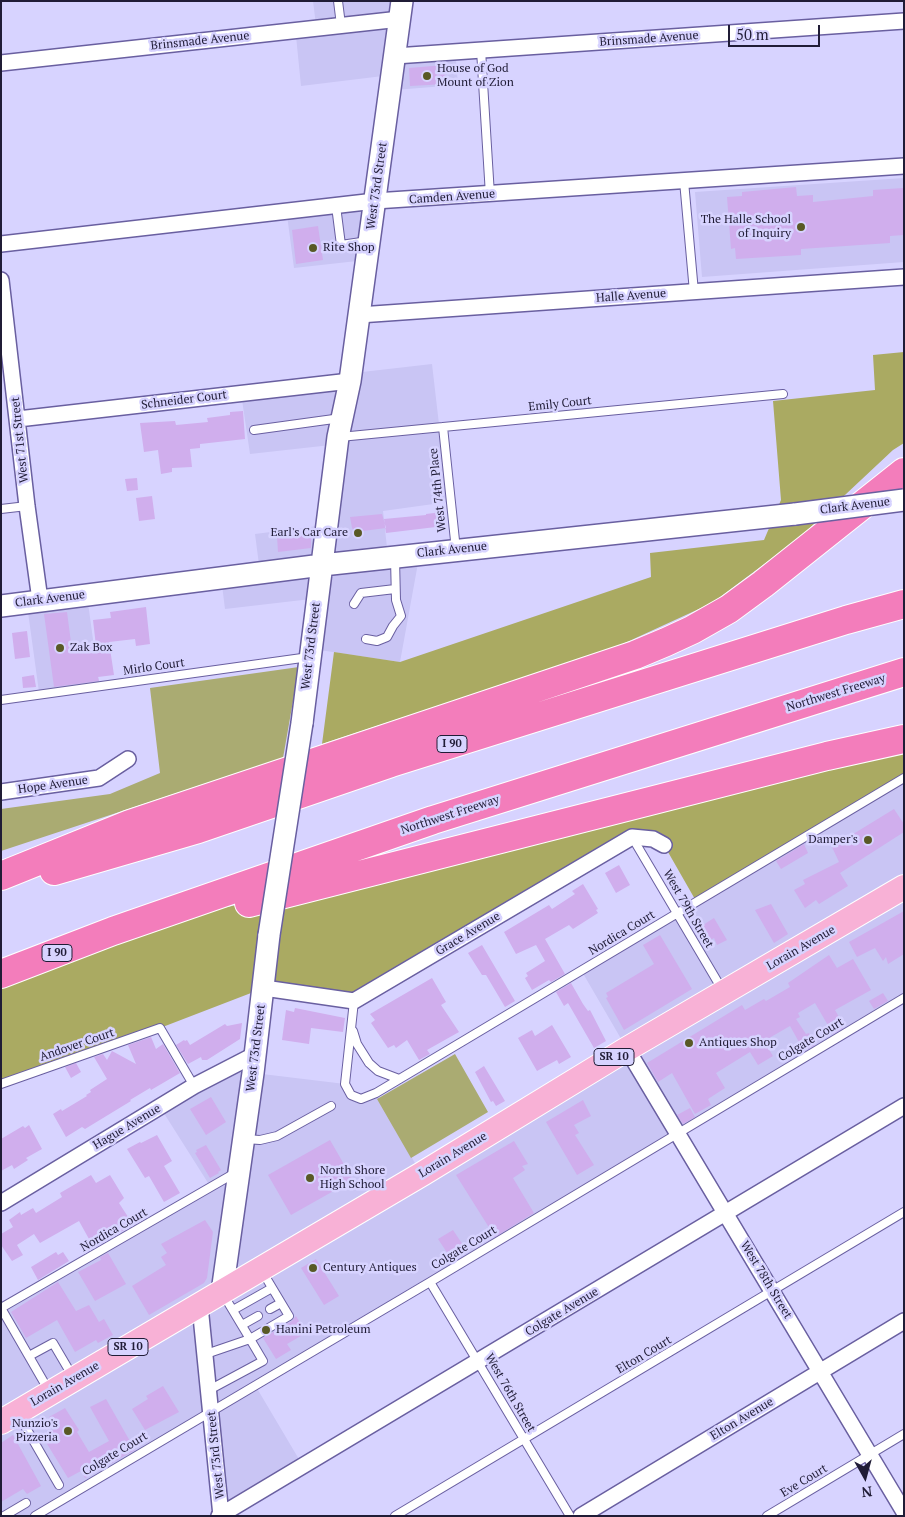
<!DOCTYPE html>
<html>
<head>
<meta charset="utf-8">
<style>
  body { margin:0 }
  #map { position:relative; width:905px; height:1517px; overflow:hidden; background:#d7d3ff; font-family:"PT Serif",serif }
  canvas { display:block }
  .frame { position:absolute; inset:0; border:2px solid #201c36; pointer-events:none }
  .north { position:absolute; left:840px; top:1452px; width:50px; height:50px; -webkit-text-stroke:4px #d7d3ff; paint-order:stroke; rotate:173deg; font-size:14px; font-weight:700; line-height:20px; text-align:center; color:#201c36 }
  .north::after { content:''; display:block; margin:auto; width:18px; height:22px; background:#201c36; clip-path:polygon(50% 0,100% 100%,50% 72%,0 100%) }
  .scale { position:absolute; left:728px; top:25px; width:92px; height:22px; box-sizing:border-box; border:2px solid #201c36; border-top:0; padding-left:6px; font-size:15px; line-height:18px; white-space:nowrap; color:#201c36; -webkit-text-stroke:4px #d7d3ff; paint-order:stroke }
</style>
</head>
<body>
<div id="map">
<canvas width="905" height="1517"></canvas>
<div class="frame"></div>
<div class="north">N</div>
<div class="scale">50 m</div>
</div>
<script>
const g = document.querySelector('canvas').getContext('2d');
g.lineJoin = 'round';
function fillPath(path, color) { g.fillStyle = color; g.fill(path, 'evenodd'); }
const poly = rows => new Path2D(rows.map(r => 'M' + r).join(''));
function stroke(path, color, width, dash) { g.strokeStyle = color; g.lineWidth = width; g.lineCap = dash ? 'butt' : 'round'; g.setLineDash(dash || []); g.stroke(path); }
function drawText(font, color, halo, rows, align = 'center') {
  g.font = font + ' "PT Serif",serif'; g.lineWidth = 5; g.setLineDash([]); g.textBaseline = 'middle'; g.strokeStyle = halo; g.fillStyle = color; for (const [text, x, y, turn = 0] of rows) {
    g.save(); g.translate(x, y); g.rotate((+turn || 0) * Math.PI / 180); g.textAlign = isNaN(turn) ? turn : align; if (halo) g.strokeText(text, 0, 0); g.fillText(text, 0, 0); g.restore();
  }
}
fillPath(poly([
  [313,1,396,1,388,52,455,48,458,85,381,91,383,76,301,86,296,36,317,33],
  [904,178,904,262,702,277,695,192],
  [365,207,357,261,294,268,287,215],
  [432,364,448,502,383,511,389,566,418,563,400,662,306,648,311,599,225,609,222,585,261,580,255,534,318,526,331,445,250,454,240,386],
  [88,603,99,683,39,692,28,612],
  [904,777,904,998,255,1385,303,1466,221,1514,211,1411,35,1516,1,1516,1,1308,210,1186,160,1107,256,1054,254,1073,345,1084,353,1097,376,1093,421,1174,627,1049,581,970]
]), '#c9c5f4');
fillPath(poly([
  [299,667,283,758,1,851,1,809,110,794,160,773,150,688],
  [455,1054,488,1112,411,1158,377,1099]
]), '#aaab72');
fillPath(poly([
  [904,352,904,443,893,450,798,539,712,603,614,648,322,744,334,652,400,662,651,577,650,553,764,540,781,500,773,401,875,390,873,355],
  [904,739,904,777,696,901,664,845,632,837,354,1001,264,988,160,1028,1,1084,1,974,113,931,251,902]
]), '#aaaa62');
fillPath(poly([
  [445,65,446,84,410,86,409,68],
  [796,187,797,196,813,195,813,202,873,196,873,190,903,188,904,235,890,236,890,243,801,249,801,255,736,259,735,248,731,249,727,197,742,196,742,192],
  [318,226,323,260,296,264,292,230],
  [243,411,245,439,200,444,200,448,190,449,192,467,172,468,172,472,161,474,158,450,144,452,140,423,175,421,176,425,208,422,207,418,230,415,230,412],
  [137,478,138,490,127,491,125,479],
  [152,496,155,519,139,521,136,498],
  [442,512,444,526,386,533,384,519,426,515,426,514],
  [382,514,386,528,355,532,352,528,350,517],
  [311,531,311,548,278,552,277,536],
  [146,607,150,644,136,646,135,639,109,642,114,675,98,677,99,681,54,687,44,614,67,612,72,650,96,646,93,620,111,618,110,612],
  [27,631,30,657,15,659,12,633],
  [34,675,36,687,23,688,22,677],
  [894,809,904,824,904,832,840,873,848,886,819,904,816,900,805,908,794,890,805,884,803,880,839,862,832,847],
  [804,844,808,853,781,869,776,861],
  [619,865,630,885,616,893,605,873],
  [583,884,598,909,596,910,598,913,573,929,569,925,545,939,565,974,551,982,549,980,532,990,525,978,528,976,526,973,545,961,536,945,516,954,504,932,549,905,552,909,575,894,572,891],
  [771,904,788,934,774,943,755,910],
  [904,911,904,954,888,964,886,957,883,961,875,948,857,957,849,942],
  [714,918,727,940,717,945,714,938,703,944,695,930],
  [660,935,692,989,624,1030,606,998,608,997,606,993,654,964,643,945],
  [482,945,515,1001,505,1007,486,975,482,975,468,953],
  [829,955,837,968,853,959,871,990,835,1010,844,1026,842,1029,833,1034,815,1003,798,1013,800,1017,796,1019,806,1034,809,1033,815,1045,804,1051,790,1026,764,1041,773,1056,758,1065,750,1052,716,1073,725,1088,708,1099,711,1105,695,1114,672,1073,658,1082,647,1063,742,1005,745,1010,764,999,766,1001,790,987,788,983],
  [432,978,446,1002,441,1005,459,1032,427,1050,430,1054,419,1060,407,1040,396,1048,394,1045,388,1048,371,1023,375,1020,370,1014],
  [571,983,583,1004,588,1011,590,1010,606,1041,594,1048,568,1003,564,1006,556,992],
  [883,993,888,1001,874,1009,869,1001],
  [295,1008,345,1018,343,1032,311,1028,309,1044,282,1040,286,1010,294,1012],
  [242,1023,240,1039,207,1060,202,1060,201,1057,188,1064,176,1045,184,1040,185,1041,187,1040,190,1045,225,1024,227,1026],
  [552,1025,571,1057,559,1064,557,1060,537,1071,518,1038,532,1030,535,1036],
  [151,1037,156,1049,163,1044,180,1073,151,1090,150,1088,130,1100,131,1101,85,1129,82,1127,66,1137,53,1114,61,1109,62,1111,87,1096,86,1095,91,1092,90,1090,107,1079,94,1057,103,1054,107,1060,112,1051,136,1064,128,1045],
  [76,1063,81,1072,71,1078,65,1067],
  [484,1066,505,1101,496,1106,493,1101,491,1102,475,1072],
  [211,1097,226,1122,206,1135,190,1109],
  [583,1100,591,1116,574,1125,579,1133,575,1135,594,1165,577,1175,546,1122],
  [690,1108,695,1117,683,1124,677,1115],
  [29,1125,42,1149,26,1158,28,1160,14,1169,12,1165,1,1171,1,1139,23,1126,25,1128],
  [157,1135,172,1161,164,1166,180,1193,164,1202,149,1176,145,1178,127,1149,140,1142,141,1143],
  [330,1140,353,1180,291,1215,268,1175],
  [514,1141,528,1164,522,1166,525,1170,513,1178,534,1213,495,1237,456,1175],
  [206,1145,221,1170,218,1172,219,1173,210,1178,195,1153,197,1152,196,1150],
  [91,1175,96,1183,110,1175,124,1198,119,1203,132,1223,123,1228,124,1230,94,1248,79,1221,40,1243,34,1234,17,1245,23,1255,12,1261,1,1245,1,1234,13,1227,9,1220,20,1212,21,1215,33,1208,36,1213,62,1197,60,1193],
  [205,1220,213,1232,207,1278,204,1283,149,1315,132,1286,166,1265,161,1257,167,1253,161,1244],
  [453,1230,465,1248,450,1257,438,1239],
  [56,1252,58,1255,63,1252,69,1261,38,1280,31,1267],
  [108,1253,126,1284,95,1301,78,1272,101,1260,100,1257],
  [316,1259,339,1296,324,1305,301,1268],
  [58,1282,76,1311,89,1305,99,1322,104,1319,113,1335,98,1343,96,1340,75,1352,57,1320,26,1338,11,1312],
  [296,1316,306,1333,287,1344,291,1350,276,1359,263,1338,292,1321],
  [163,1386,179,1412,145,1430,132,1409,148,1399,146,1396],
  [106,1399,135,1450,85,1478,81,1471,68,1478,44,1439,48,1436,47,1434,56,1428,49,1417,65,1408,79,1430,77,1432,89,1452,109,1441,90,1407],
  [13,1435,41,1486,27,1494,23,1489,1,1502,1,1443]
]), '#d0aeed');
const lane = poly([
  [338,1,341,25],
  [481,50,490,195],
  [684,181,694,292],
  [336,206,341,245,368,241],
  [443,427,456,550],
  [254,430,341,418],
  [340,437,783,394],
  [1,509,27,506],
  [354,604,361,593,395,589],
  [366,639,377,641,387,637,393,626,401,616,396,600,395,559],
  [1,700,309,657],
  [632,837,723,991],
  [354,1001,345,1084,351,1095,361,1099,376,1093,904,778],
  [353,1031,357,1044,369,1063,378,1071,399,1079],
  [1,1084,160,1028,194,1086],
  [245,1139,260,1140,277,1136,331,1106],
  [430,1282,570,1516],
  [223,1294,250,1339,289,1316,262,1271],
  [1,1308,235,1173],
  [1,1308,49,1391],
  [270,1309,281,1303],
  [233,1310,272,1288],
  [242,1325,258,1316],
  [206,1354,250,1339,263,1361,209,1390],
  [29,1356,53,1343,73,1377],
  [18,1414,59,1485],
  [4,1516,26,1503],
  [35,1516,430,1282,904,998],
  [395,1516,904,1212],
  [767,1516,904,1434]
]);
const street = poly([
  [395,56,904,21],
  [1,63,400,19],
  [1,244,375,201,904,166],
  [1,280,27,506,40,600],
  [359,315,904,277],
  [18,419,350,381],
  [1,792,99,778,128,759],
  [264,988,354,1001,632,837,653,839,664,845],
  [627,1049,904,1512],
  [1,1203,194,1086,256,1054],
  [200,1306,221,1516],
  [219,1516,904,1106],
  [581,1516,904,1321]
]);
const secondary = poly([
  [1,606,322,565,795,514],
  [302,723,338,437,350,381,402,1],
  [222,1292,253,1073,269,935]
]);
const primary = poly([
  [1,1422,422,1174,627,1049,904,887]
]);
const highway = poly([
  [54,871,198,829,391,763,846,620,904,604],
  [1,876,130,824,635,655,666,642,692,630,729,609,763,584,904,472],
  [249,903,827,756,904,739],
  [1,974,113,931,433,820,904,672]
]);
stroke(lane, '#695fa0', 10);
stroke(street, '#695fa0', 18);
stroke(secondary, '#695fa0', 24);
stroke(primary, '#fff', 26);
stroke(highway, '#fff', 30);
stroke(lane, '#fff', 8);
stroke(street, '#fff', 15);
stroke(secondary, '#fff', 21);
stroke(primary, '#f8b1d6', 24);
stroke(highway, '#f37dbb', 28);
const secondaryBridge = poly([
  [795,514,904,500],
  [269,935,302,723]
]);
stroke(secondaryBridge, '#695fa0', 24, []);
stroke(secondaryBridge, '#fff', 21);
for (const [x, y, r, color] of [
  [427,76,5,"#595925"],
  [801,227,5,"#595925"],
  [313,248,5,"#595925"],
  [358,533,5,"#595925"],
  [60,648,5,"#595925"],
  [868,840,5,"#595925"],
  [689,1043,5,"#595925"],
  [310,1178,5,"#595925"],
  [313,1268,5,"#595925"],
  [266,1330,5,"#595925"],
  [68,1431,5,"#595925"]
]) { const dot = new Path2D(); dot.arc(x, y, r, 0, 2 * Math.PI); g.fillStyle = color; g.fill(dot); stroke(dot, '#d7d3ff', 2); }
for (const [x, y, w] of [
  [452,744,30],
  [57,953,30],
  [614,1057,40],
  [128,1347,40]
]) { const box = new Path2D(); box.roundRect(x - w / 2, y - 8.5, w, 17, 4); g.fillStyle = '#d7d3ff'; g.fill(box); stroke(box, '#201c36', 1); }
drawText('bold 11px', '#201c36', null, [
  ["I 90",452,744],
  ["I 90",57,953],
  ["SR 10",614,1057],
  ["SR 10",128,1347]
]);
drawText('12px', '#201c36', '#d7d3ff', [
  ["Brinsmade Avenue",649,39,-4],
  ["Brinsmade Avenue",200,41,-6],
  ["West 73rd Street",377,186,-82],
  ["Camden Avenue",452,197,-4],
  ["Halle Avenue",631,296,-4],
  ["Schneider Court",184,400,-7],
  ["Emily Court",560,404,-6],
  ["West 71st Street",20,440,-96],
  ["West 74th Place",438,490,-96],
  ["Clark Avenue",855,506,-7],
  ["Clark Avenue",452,550,-6],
  ["Clark Avenue",50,599,-7],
  ["West 73rd Street",311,646,-83],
  ["Mirlo Court",154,667,-8],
  ["Northwest Freeway",836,693,-17],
  ["Hope Avenue",53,785,-8],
  ["Northwest Freeway",450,815,-18],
  ["West 79th Street",688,909,60],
  ["Nordica Court",622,933,-31],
  ["Grace Avenue",468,934,-31],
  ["Lorain Avenue",801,948,-30],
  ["Colgate Court",811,1040,-31],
  ["Andover Court",77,1045,-19],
  ["West 73rd Street",256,1048,-83],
  ["Hague Avenue",127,1127,-31],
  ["Lorain Avenue",453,1155,-31],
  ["Nordica Court",114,1230,-30],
  ["Colgate Court",464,1248,-31],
  ["West 78th Street",766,1280,59],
  ["Colgate Avenue",562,1312,-31],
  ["Elton Court",644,1355,-31],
  ["Lorain Avenue",65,1384,-30],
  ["West 76th Street",510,1393,60],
  ["Elton Avenue",742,1419,-31],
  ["Colgate Court",115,1454,-31],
  ["West 73rd Street",216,1455,-96],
  ["Eve Court",804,1481,-31]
]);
drawText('12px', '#201c36', '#d7d3ff', [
  ["House of God",437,69],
  ["Mount of Zion",437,83],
  ["The Halle School",791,220,"right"],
  ["of Inquiry",791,234,"right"],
  ["Rite Shop",323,248],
  ["Earl's Car Care",348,533,"right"],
  ["Zak Box",70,648],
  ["Damper's",858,840,"right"],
  ["Antiques Shop",699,1043],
  ["North Shore",320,1171],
  ["High School",320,1185],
  ["Century Antiques",323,1268],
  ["Hanini Petroleum",276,1330],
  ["Nunzio's",58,1424,"right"],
  ["Pizzeria",58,1438,"right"]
], 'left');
</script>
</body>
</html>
